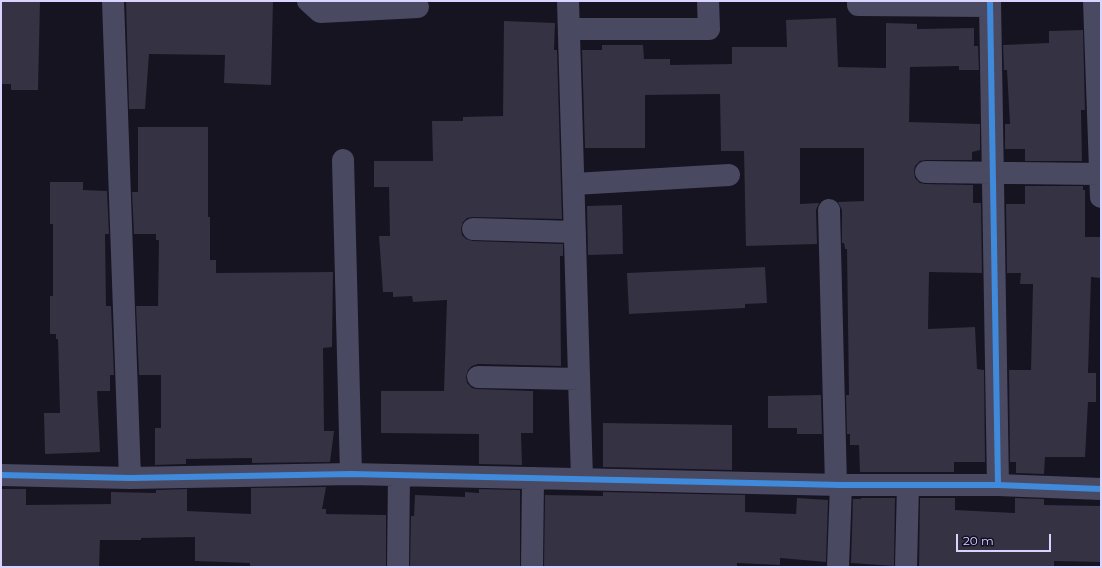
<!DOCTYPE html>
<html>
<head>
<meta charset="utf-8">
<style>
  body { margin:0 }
  #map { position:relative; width:1102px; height:568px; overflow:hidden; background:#161421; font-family:Montserrat,sans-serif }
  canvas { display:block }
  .frame { position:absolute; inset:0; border:2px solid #d9d4ff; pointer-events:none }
  .scale { position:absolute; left:956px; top:534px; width:95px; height:18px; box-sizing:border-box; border:2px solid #d9d4ff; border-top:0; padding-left:5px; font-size:12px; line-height:14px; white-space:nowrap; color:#d9d4ff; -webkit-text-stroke:3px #130f26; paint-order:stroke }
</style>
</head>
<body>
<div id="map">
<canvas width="1102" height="568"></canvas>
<div class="frame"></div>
<div class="scale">20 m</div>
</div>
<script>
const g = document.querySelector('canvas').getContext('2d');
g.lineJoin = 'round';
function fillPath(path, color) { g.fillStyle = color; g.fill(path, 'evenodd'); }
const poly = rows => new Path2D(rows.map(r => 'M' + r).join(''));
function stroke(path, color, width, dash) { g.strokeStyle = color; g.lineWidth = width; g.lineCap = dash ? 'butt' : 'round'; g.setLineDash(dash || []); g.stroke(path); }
fillPath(poly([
  [1,1,40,1,38,90,11,90,11,84,1,84],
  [126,1,273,1,271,85,224,83,225,55,149,54,145,109,129,109],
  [836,18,838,67,886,68,886,23,917,24,917,29,974,28,974,46,978,46,979,70,959,70,959,66,910,67,909,122,980,124,980,150,972,152,972,160,926,160,920,161,915,166,914,171,915,178,920,183,925,184,973,185,973,203,981,203,982,273,929,272,928,329,975,327,977,369,984,370,985,462,954,462,954,472,860,472,859,445,850,445,850,434,847,434,846,395,849,395,847,249,845,249,844,243,842,243,842,210,838,202,864,201,864,148,800,148,800,204,819,203,816,210,817,244,746,246,744,151,721,151,720,94,645,95,645,148,585,148,582,50,602,50,602,45,643,45,644,59,670,59,670,65,732,64,732,47,787,47,786,20],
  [504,21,555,23,554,50,557,50,562,219,473,217,467,218,463,222,461,229,462,235,466,239,473,241,563,244,563,256,560,256,561,366,478,364,472,366,468,370,466,377,467,383,472,388,477,389,533,391,533,433,521,433,522,465,479,464,479,434,381,433,381,391,444,391,447,300,413,302,412,296,393,297,393,292,383,292,379,236,390,236,389,187,374,187,374,161,433,161,432,121,463,121,463,117,503,116],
  [1083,30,1085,110,1081,110,1082,161,1025,161,1025,149,1005,149,1005,124,1010,124,1007,70,1004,70,1003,45,1049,43,1049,31],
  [138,127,208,127,208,217,210,217,210,260,216,260,216,273,333,272,332,347,323,348,324,431,334,431,330,462,252,463,252,458,186,459,186,464,155,465,155,428,161,428,161,375,139,375,136,306,158,306,159,240,156,240,156,234,134,234,132,192,138,192],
  [50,182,83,182,83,190,107,191,109,234,105,234,106,306,111,306,114,375,110,375,110,391,97,391,100,452,45,454,44,413,60,413,58,339,56,339,56,334,50,334,50,296,53,296,53,224,50,224],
  [1025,186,1083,186,1083,190,1085,190,1085,237,1101,237,1100,278,1091,277,1088,373,1096,373,1096,402,1088,402,1085,457,1045,457,1044,474,1016,473,1016,462,1010,462,1009,370,1031,370,1033,284,1020,284,1021,273,1007,273,1006,204,1025,204],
  [622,205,623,254,588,255,587,206],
  [765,267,767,303,745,304,745,308,629,314,627,273],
  [821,395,822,434,797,434,797,428,768,428,768,396],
  [603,423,732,425,732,470,603,467],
  [326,487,322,509,326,509,326,514,386,515,386,567,250,567,250,563,195,561,195,537,141,538,141,540,100,540,99,567,1,567,1,489,26,489,26,505,111,504,111,492,156,493,156,490,187,489,187,511,251,514,251,488],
  [479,489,520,490,520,567,410,567,411,516,414,516,415,495,465,497,465,492,479,493],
  [603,492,745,495,745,512,796,514,797,498,828,500,826,562,780,558,780,565,737,563,737,567,544,567,545,495,603,496],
  [861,498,895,498,894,566,851,563,853,499,861,499],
  [920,498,955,498,955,510,1015,513,1015,498,1044,499,1044,505,1101,506,1101,562,1054,561,1054,567,919,567]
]), '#343243');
stroke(poly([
  [113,1,130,478],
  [308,1,320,12,418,7],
  [568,1,582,479],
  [858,1,858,5,990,6],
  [990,1,998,485],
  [1094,1,1101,197],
  [569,29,709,29,708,1],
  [343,160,351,474],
  [926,172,1100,174],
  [574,184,729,175],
  [829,210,836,485],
  [473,229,575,232],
  [478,377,579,379],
  [1,475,130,478,351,474,841,485,998,485,1101,489],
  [398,567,399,475],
  [532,567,533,478],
  [838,567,841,485],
  [906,567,908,485]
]), '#4a4962', 22);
stroke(poly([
  [990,1,998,485],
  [1,475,130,478,351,474,841,485,998,485,1101,489]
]), '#408adc', 6);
</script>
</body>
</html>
